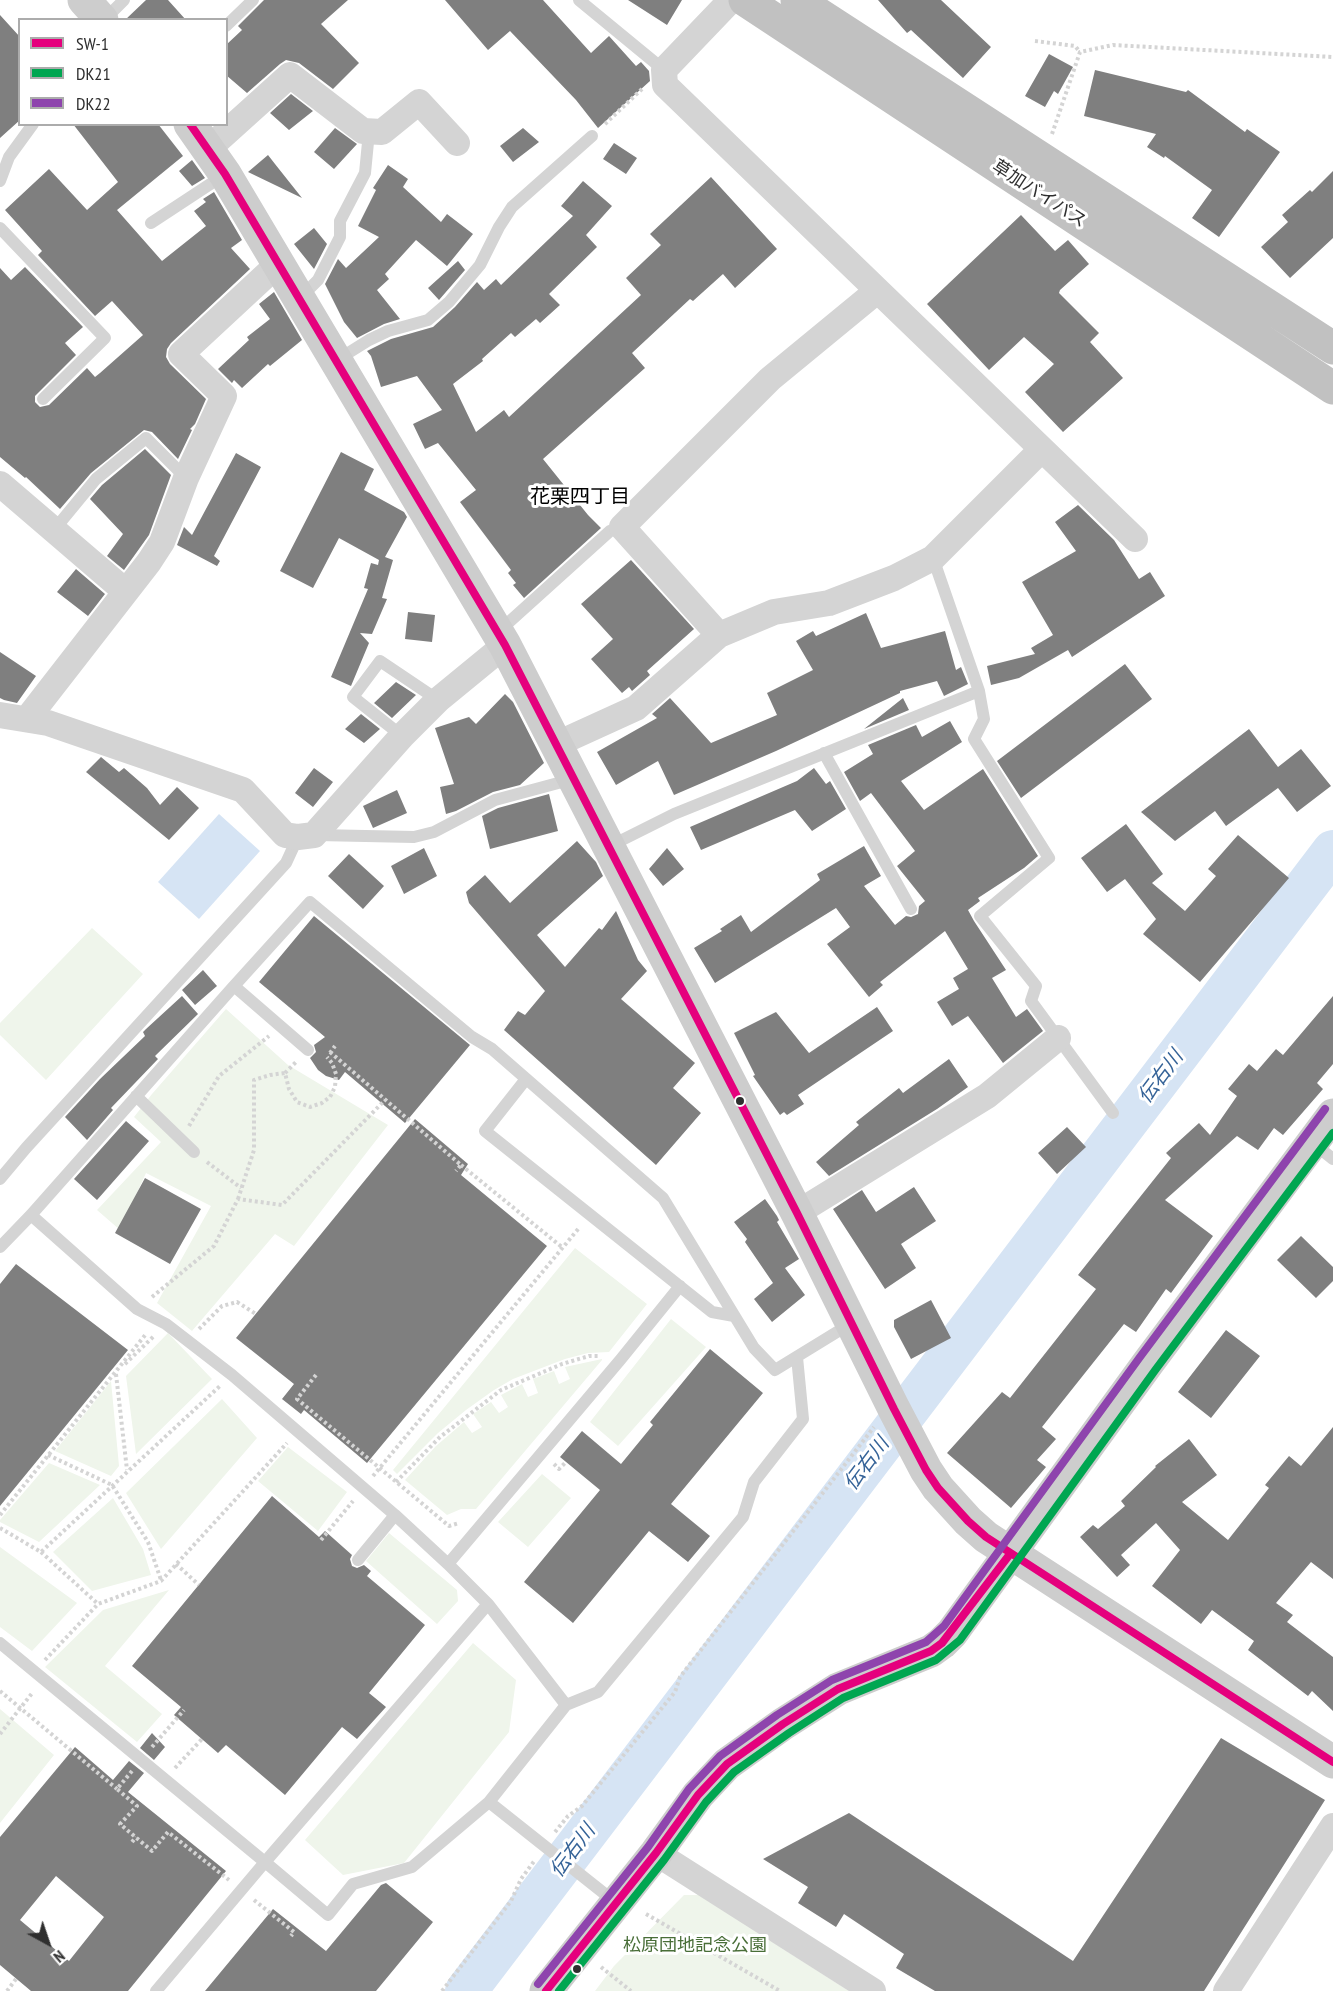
<!DOCTYPE html>
<html>
<head>
<meta charset="utf-8">
<style>
  body { margin:0 }
  #map { position:relative; width:1333px; height:1991px; overflow:hidden; background:#fff; font-family:"PT Sans Narrow",sans-serif }
  canvas { display:block }
  .legend { position:absolute; left:18px; top:18px; width:210px; height:108px; box-sizing:border-box; background:#fff; border:2px solid #acacac; margin:0; padding:8px 10px; list-style:none; font-size:18px; color:#2f2f2f }
  .legend li { display:flex; align-items:center; gap:12px; height:30px }
  .legend b { width:30px; border:2px solid #acacac }
  .north { position:absolute; left:18px; top:1913px; width:60px; height:60px; -webkit-text-stroke:4px #fff; paint-order:stroke; rotate:140deg; font-size:16px; font-weight:700; line-height:24px; text-align:center; color:#2f2f2f }
  .north::after { content:''; display:block; margin:auto; width:21px; height:27px; background:#2f2f2f; clip-path:polygon(50% 0,100% 100%,50% 72%,0 100%) }
</style>
</head>
<body>
<div id="map">
<canvas width="1333" height="1991"></canvas>
<ul class="legend">
<li><b style="height:8px;background:#e5007d"></b>SW-1</li>
<li><b style="height:8px;background:#00a651"></b>DK21</li>
<li><b style="height:8px;background:#8e44ad"></b>DK22</li>
</ul>
<div class="north">N</div>
</div>
<script>
const g = document.querySelector('canvas').getContext('2d');
g.lineJoin = 'round';
function fillPath(path, color) { g.fillStyle = color; g.fill(path, 'evenodd'); }
const poly = rows => new Path2D(rows.map(r => 'M' + r).join(''));
function stroke(path, color, width, dash) { g.strokeStyle = color; g.lineWidth = width; g.lineCap = dash ? 'butt' : 'round'; g.setLineDash(dash || []); g.stroke(path); }
function drawText(font, color, halo, rows, align = 'center') {
  g.font = font + ' "PT Sans Narrow","Noto Sans JP",sans-serif'; g.lineWidth = 6; g.setLineDash([]); g.textBaseline = 'middle'; g.strokeStyle = halo; g.fillStyle = color; for (const [text, x, y, turn = 0] of rows) {
    g.save(); g.translate(x, y); g.rotate((+turn || 0) * Math.PI / 180); g.textAlign = isNaN(turn) ? turn : align; if (halo) g.strokeText(text, 0, 0); g.fillText(text, 0, 0); g.restore();
  }
}
fillPath(poly([
  [92,928,143,974,46,1080,0,1035,0,1023],
  [226,1009,288,1065,388,1125,294,1246,275,1234,192,1331,157,1303,211,1206,146,1173,120,1230,97,1210,161,1142,134,1117,152,1094],
  [575,1248,647,1304,609,1352,588,1353,565,1359,513,1379,494,1390,466,1410,438,1433,397,1474,393,1470],
  [671,1319,706,1347,618,1446,590,1422],
  [168,1333,212,1379,136,1454,126,1376],
  [602,1359,602,1360,476,1509,461,1509,447,1515,405,1480,436,1446,464,1422,472,1433,482,1427,473,1414,491,1402,499,1413,508,1407,501,1395,522,1384,528,1397,538,1393,533,1379,554,1371,559,1384,570,1379,565,1367],
  [111,1381,119,1466,111,1476,55,1451],
  [222,1399,257,1438,161,1549,126,1493],
  [288,1447,347,1492,318,1531,258,1481],
  [49,1463,100,1485,39,1542,0,1522,0,1520],
  [542,1474,571,1498,528,1547,498,1522],
  [113,1498,143,1549,151,1575,92,1591,53,1552],
  [389,1533,457,1590,458,1601,437,1624,366,1561],
  [0,1547,77,1603,32,1651,0,1627],
  [169,1590,105,1666,162,1714,137,1742,45,1667,103,1610],
  [473,1643,516,1680,509,1732,404,1863,343,1875,305,1840],
  [0,1709,54,1755,0,1823],
  [684,1895,699,1895,849,1991,595,1991,614,1966]
]), '#eff5eb');
fillPath(poly([
  [219,814,260,851,199,919,158,882]
]), '#d6e4f4');
stroke(poly([
  [466,1991,1333,851]
]), '#d6e4f4', 42);
fillPath(poly([
  [146,0,168,0,186,20,125,20],
  [264,0,348,0,321,24,359,63,333,89,299,63,286,60,280,64,247,93,226,75,226,45,242,30,238,26],
  [445,0,543,0,591,53,609,36,636,66,641,62,649,71,650,81,598,128,576,100,510,31,488,50],
  [628,0,682,0,667,25],
  [878,0,941,0,991,47,963,78,911,30,907,33],
  [0,15,20,37,20,120,0,138],
  [1049,54,1073,67,1058,94,1054,91,1045,107,1025,96],
  [1095,70,1186,92,1188,90,1245,132,1247,129,1280,152,1219,237,1192,218,1212,190,1165,156,1164,158,1147,147,1156,134,1084,116],
  [291,94,313,111,289,130,270,113],
  [73,124,158,124,183,156,117,210,162,261,206,226,194,211,206,202,203,199,214,192,242,240,231,248,250,269,171,343,167,349,166,357,170,364,206,399,195,424,190,429,192,430,178,459,152,432,144,430,91,473,60,509,26,477,25,478,0,457,0,268,11,280,25,267,83,327,65,343,76,355,35,396,35,402,40,407,49,405,87,368,95,377,100,373,143,335,112,301,95,316,38,255,42,251,5,210,49,169,87,210,118,182],
  [335,128,357,144,334,169,314,152],
  [523,128,539,142,513,162,500,146],
  [614,143,637,158,626,174,603,159],
  [268,155,275,164,302,198,248,172],
  [192,160,205,178,192,186,179,171],
  [388,165,408,179,403,187,441,222,447,214,473,234,447,266,416,240,385,274,389,279,377,290,400,319,384,324,357,338,344,322,325,284,338,259,346,268,379,237,358,226,376,190,373,188],
  [1333,171,1333,238,1290,278,1261,247,1288,222,1282,215,1310,190,1312,192],
  [711,177,777,249,735,288,723,274,693,301,690,299,632,353,645,368,543,459,588,515,601,528,524,598,513,585,516,583,508,573,511,570,460,502,476,490,438,443,425,449,413,424,442,410,417,376,381,387,371,356,367,351,391,339,433,327,455,307,477,282,484,290,496,279,501,285,573,216,561,206,583,181,612,206,586,235,597,247,549,294,560,305,540,323,536,319,515,337,511,333,482,359,483,361,453,384,476,432,504,410,509,417,641,295,626,278,661,245,650,234],
  [1021,215,1055,251,1068,240,1089,264,1060,290,1059,293,1099,333,1090,342,1123,378,1063,432,1025,392,1054,364,1024,337,989,370,927,304],
  [314,228,327,244,314,269,294,244],
  [458,261,465,270,439,300,428,288],
  [274,292,302,340,270,366,268,364,242,388,234,380,232,383,218,369,249,340,247,337,270,319,259,304],
  [145,449,171,475,149,535,124,570,107,556,123,534,90,499,102,485],
  [341,452,374,469,364,490,404,512,407,517,385,557,393,560,382,598,387,599,372,634,360,633,369,643,351,686,331,677,368,589,364,588,371,563,378,565,379,560,339,538,313,588,280,571],
  [236,453,261,467,214,556,220,561,217,566,177,545,184,527,192,535],
  [1078,505,1114,540,1139,579,1150,572,1165,596,1072,657,1068,650,1019,678,991,685,987,666,1035,654,1031,648,1053,635,1022,582,1076,551,1055,522],
  [631,560,694,629,647,671,650,675,632,691,629,687,622,693,591,659,613,639,581,604],
  [76,569,105,594,88,616,57,592],
  [408,612,435,615,432,642,405,639],
  [866,613,881,648,945,631,956,670,961,667,968,684,944,696,937,681,900,691,900,693,776,751,674,795,658,761,616,785,597,752,657,718,652,714,670,698,711,743,777,715,767,693,813,670,796,641,813,631,816,636],
  [0,652,36,676,17,703,4,700,0,698],
  [1125,664,1152,699,1021,798,997,761],
  [396,682,416,695,392,718,374,703],
  [505,694,513,702,544,763,520,785,493,792,456,811,446,814,440,787,454,784,435,728,469,717,476,724],
  [903,698,909,710,864,729],
  [361,714,380,729,364,743,345,729],
  [950,721,962,742,901,781,924,810,983,769,1038,856,1024,868,978,898,980,901,968,910,974,921,1006,970,992,978,1016,1017,1027,1009,1043,1031,1003,1063,968,1016,952,1026,937,1002,959,989,953,978,968,969,945,931,880,982,883,985,869,997,827,944,850,927,836,908,715,983,694,948,722,931,720,929,741,915,751,932,820,880,817,874,864,846,881,876,864,886,895,925,906,916,911,917,918,914,919,906,925,901,897,866,915,851,871,793,860,801,844,772,873,754,868,745,916,725,922,737],
  [1249,729,1278,767,1301,749,1331,786,1297,812,1278,788,1226,826,1215,811,1175,841,1141,812],
  [101,757,119,772,124,768,147,788,160,805,177,787,199,808,169,840,86,772],
  [314,768,333,782,313,807,295,793],
  [814,768,826,784,830,781,846,809,812,831,795,810,701,850,690,827,797,781],
  [397,790,407,813,373,828,363,806],
  [549,794,558,831,490,849,482,816,498,808],
  [1126,824,1163,874,1152,883,1185,911,1216,876,1208,869,1238,835,1289,878,1200,982,1143,934,1156,919,1125,879,1107,892,1081,858],
  [577,841,596,862,603,876,537,935,565,967,599,928,602,930,616,911,638,960,647,971,621,999,695,1063,673,1088,701,1113,656,1165,504,1030,518,1011,525,1015,545,991,469,903,466,892,485,875,510,903],
  [424,848,437,876,404,894,391,866],
  [667,848,684,869,663,886,649,869],
  [349,854,384,886,363,909,328,876],
  [314,916,470,1045,405,1123,345,1072,339,1080,326,1076,318,1070,310,1058,316,1052,314,1045,325,1037,259,982],
  [203,970,217,986,195,1005,182,990],
  [182,996,198,1014,155,1056,158,1059,111,1108,113,1110,87,1140,65,1117,100,1079,145,1036,143,1032,146,1029],
  [1333,996,1333,1064,1317,1083,1323,1089,1283,1135,1274,1128,1258,1150,1237,1136,1165,1200,1213,1236,1171,1293,1166,1289,1136,1332,1124,1324,1042,1427,1056,1439,1037,1460,1046,1467,1011,1508,947,1453,1002,1392,1010,1398,1096,1289,1078,1275,1171,1158,1166,1153,1199,1123,1210,1135,1237,1096,1228,1089,1249,1064,1257,1071,1276,1049,1283,1055],
  [877,1007,893,1031,798,1095,804,1104,787,1115,784,1112,780,1115,753,1076,755,1075,734,1033,776,1012,809,1053],
  [949,1059,968,1087,937,1109,829,1176,816,1162,859,1125,856,1122,899,1088,903,1093],
  [415,1119,468,1164,461,1175,547,1246,367,1463,304,1410,301,1414,282,1399,294,1384,236,1338],
  [126,1121,149,1141,97,1200,74,1179],
  [1067,1127,1086,1147,1057,1174,1038,1153],
  [145,1178,201,1209,170,1264,115,1233],
  [914,1187,936,1221,901,1244,916,1268,885,1289,833,1209,862,1190,876,1212],
  [765,1199,777,1216,779,1220,777,1222,799,1259,785,1268,805,1295,772,1322,754,1299,773,1283,745,1242,747,1239,734,1222],
  [1301,1236,1333,1267,1333,1281,1316,1298,1277,1260],
  [16,1264,128,1350,0,1506,0,1284],
  [931,1300,951,1338,911,1359,894,1327,894,1320],
  [1226,1330,1260,1356,1211,1418,1178,1392],
  [710,1349,763,1393,671,1504,710,1536,688,1562,649,1531,573,1623,524,1582,600,1490,560,1457,582,1431,621,1464,653,1425,650,1422],
  [1333,1427,1333,1579,1311,1562,1276,1603,1293,1615,1287,1622,1333,1657,1333,1711,1312,1691,1308,1696,1248,1650,1254,1641,1212,1610,1201,1624,1152,1586,1180,1550,1156,1523,1121,1555,1130,1565,1117,1577,1080,1537,1093,1525,1098,1529,1125,1506,1121,1501,1156,1467,1155,1466,1189,1439,1217,1475,1182,1502,1228,1540,1269,1488,1265,1485,1289,1456,1301,1466],
  [272,1496,319,1537,325,1531,352,1555,350,1559,352,1566,357,1568,364,1565,371,1571,367,1576,425,1625,369,1693,386,1707,357,1739,342,1727,285,1795,226,1745,218,1753,174,1715,181,1707,132,1666],
  [152,1733,165,1747,154,1760,140,1748],
  [1221,1738,1325,1800,1204,1991,935,1991,896,1968,904,1954,844,1914,836,1927,798,1903,808,1887,763,1859,849,1813,1073,1961],
  [75,1747,113,1780,129,1761,144,1773,128,1792,226,1871,128,1991,31,1991,0,1965,0,1837],
  [56,1876,104,1917,69,1961,20,1920],
  [386,1883,433,1922,376,1991,205,1991,273,1909,326,1951,381,1885]
]), '#7f7f7f');
stroke(poly([
  [1035,41,1075,46,1080,52],
  [605,124,643,88],
  [1052,134,1080,52,1113,45,1333,57],
  [330,1052,461,1165,456,1171],
  [330,1053,335,1046],
  [285,1073,297,1061],
  [189,1126,219,1076,269,1036],
  [207,1162,241,1188],
  [461,1165,563,1248],
  [238,1199,254,1150,254,1080,270,1075,285,1073,289,1089,297,1102,310,1107,322,1103,330,1097,335,1087,336,1074,332,1063,327,1057],
  [152,1297,214,1246,238,1199,282,1205,385,1100],
  [199,1329,222,1306,237,1302,256,1314],
  [125,1364,154,1336],
  [116,1374,127,1470],
  [316,1375,297,1399,449,1526,459,1523],
  [48,1455,112,1485,148,1542,161,1580],
  [554,1464,559,1469,566,1462],
  [373,1476,579,1228],
  [396,1482,440,1437,501,1390,562,1364,589,1356,600,1356],
  [0,1515,146,1334],
  [0,1528,41,1552,221,1385],
  [321,1540,353,1501],
  [41,1552,98,1604],
  [176,1564,199,1585],
  [45,1660,98,1604,161,1581,287,1443],
  [0,1691,117,1789],
  [0,1734,33,1692],
  [152,1747,184,1710],
  [175,1768,202,1739],
  [132,1771,117,1789,137,1806,120,1824,152,1851,168,1832,229,1880],
  [555,1832,568,1816,582,1806,675,1692,680,1677,874,1427],
  [132,1842,136,1837],
  [254,1900,294,1932,291,1936],
  [646,1914,780,1991],
  [601,1967,631,1991],
  [7,1991,16,1979],
  [442,1991,511,1901,521,1879,535,1860]
]), '#d4d4d4', 4, [3, 3]);
stroke(poly([
  [579,0,664,70],
  [104,20,124,0],
  [226,26,253,0],
  [0,181,9,157,33,124],
  [151,223,224,175],
  [0,228,105,338,43,399],
  [300,298,318,280,340,237,340,221,365,173,369,132],
  [337,360,369,340,388,331,428,320,449,302,480,265,499,227,512,207,592,136],
  [54,530,96,479,146,438,186,478],
  [933,558,979,691],
  [498,632,610,531,622,527],
  [402,736,353,697,380,661,438,700],
  [824,753,911,909],
  [317,835,414,837,434,832,495,800,573,779],
  [610,846,674,814,979,691,984,719,974,739,1049,858,980,916,1036,986,1031,1001,1113,1113],
  [234,986,310,902,472,1037,492,1049,663,1198,754,1348,775,1370,850,1324],
  [526,1079,485,1131,712,1312,734,1316],
  [136,1096,194,1152],
  [1313,1143,1333,1159],
  [0,1179,26,1148,286,863,298,837],
  [31,1215,137,1309,166,1324,232,1375,395,1515,448,1564,488,1604],
  [0,1247,31,1215,234,986,308,1050],
  [358,1560,395,1515],
  [448,1564,621,1359,680,1286],
  [0,1643,265,1862,156,1991],
  [566,1705,488,1604,265,1862,328,1915,353,1884,412,1867,489,1802,566,1705,598,1692,743,1517,754,1482,803,1419,797,1357],
  [489,1802,615,1902]
]), '#d4d4d4', 12);
stroke(poly([
  [731,0,664,70,665,85,1135,539],
  [208,149,290,75,363,131,382,132,419,102,457,143],
  [0,484,125,591],
  [719,635,622,527,770,379,877,291],
  [0,715,48,723,243,790,285,835,298,837,314,835,402,736,438,700,505,645],
  [27,719,149,562,162,542,186,478,224,396,181,354,278,264],
  [557,744,636,708,719,635,774,612,829,603,894,578,933,558,1041,450],
  [797,1213,987,1096,1058,1038],
  [656,1853,873,1991],
  [1226,1991,1333,1826]
]), '#d4d4d4', 26);
stroke(poly([
  [84,0,102,20],
  [190,124,225,174,505,645,797,1213,894,1409,926,1470,938,1488,968,1521,986,1537,1333,1762],
  [546,1991,656,1853,698,1795,727,1764,783,1724,838,1689,931,1651,942,1643,952,1633,1148,1363,1333,1115]
]), '#cdcdcd', 33);
stroke(poly([
  [745,0,1333,388],
  [797,0,1333,348]
]), '#c1c1c1', 33);
stroke(poly([
  [190,124,225,174,505,645,797,1213,894,1409,926,1470,938,1488,968,1521,986,1537,1333,1762],
  [546,1991,656,1853,698,1795,727,1764,783,1724,838,1689,931,1651,942,1643,1010,1554]
]), '#e5007d', 8);
stroke(poly([
  [559,1991,664,1860,706,1802,734,1772,789,1733,843,1698,936,1660,960,1640,1156,1369,1333,1133]
]), '#00a651', 8);
stroke(poly([
  [538,1984,648,1847,689,1789,720,1756,777,1715,832,1680,926,1642,944,1626,1140,1357,1325,1109]
]), '#8e44ad', 8);
for (const [x, y, r, color] of [
  [740,1101,5,"#2f2f2f"],
  [577,1969,5,"#2f2f2f"]
]) { const dot = new Path2D(); dot.arc(x, y, r, 0, 2 * Math.PI); g.fillStyle = color; g.fill(dot); stroke(dot, '#fff', 2); }
drawText('18px', '#2f2f2f', '#fff', [
  ["草加バイパス",1039,194,33]
]);
drawText('18px', '#496e38', '#fff', [
  ["松原団地記念公園",695,1946]
]);
drawText('20px', '#000', '#fff', [
  ["花栗四丁目",580,497]
]);
drawText('italic 20px', '#356398', '#fff', [
  ["伝右川",1161,1077,-53],
  ["伝右川",867,1464,-53],
  ["伝右川",573,1851,-53]
]);
</script>
</body>
</html>
